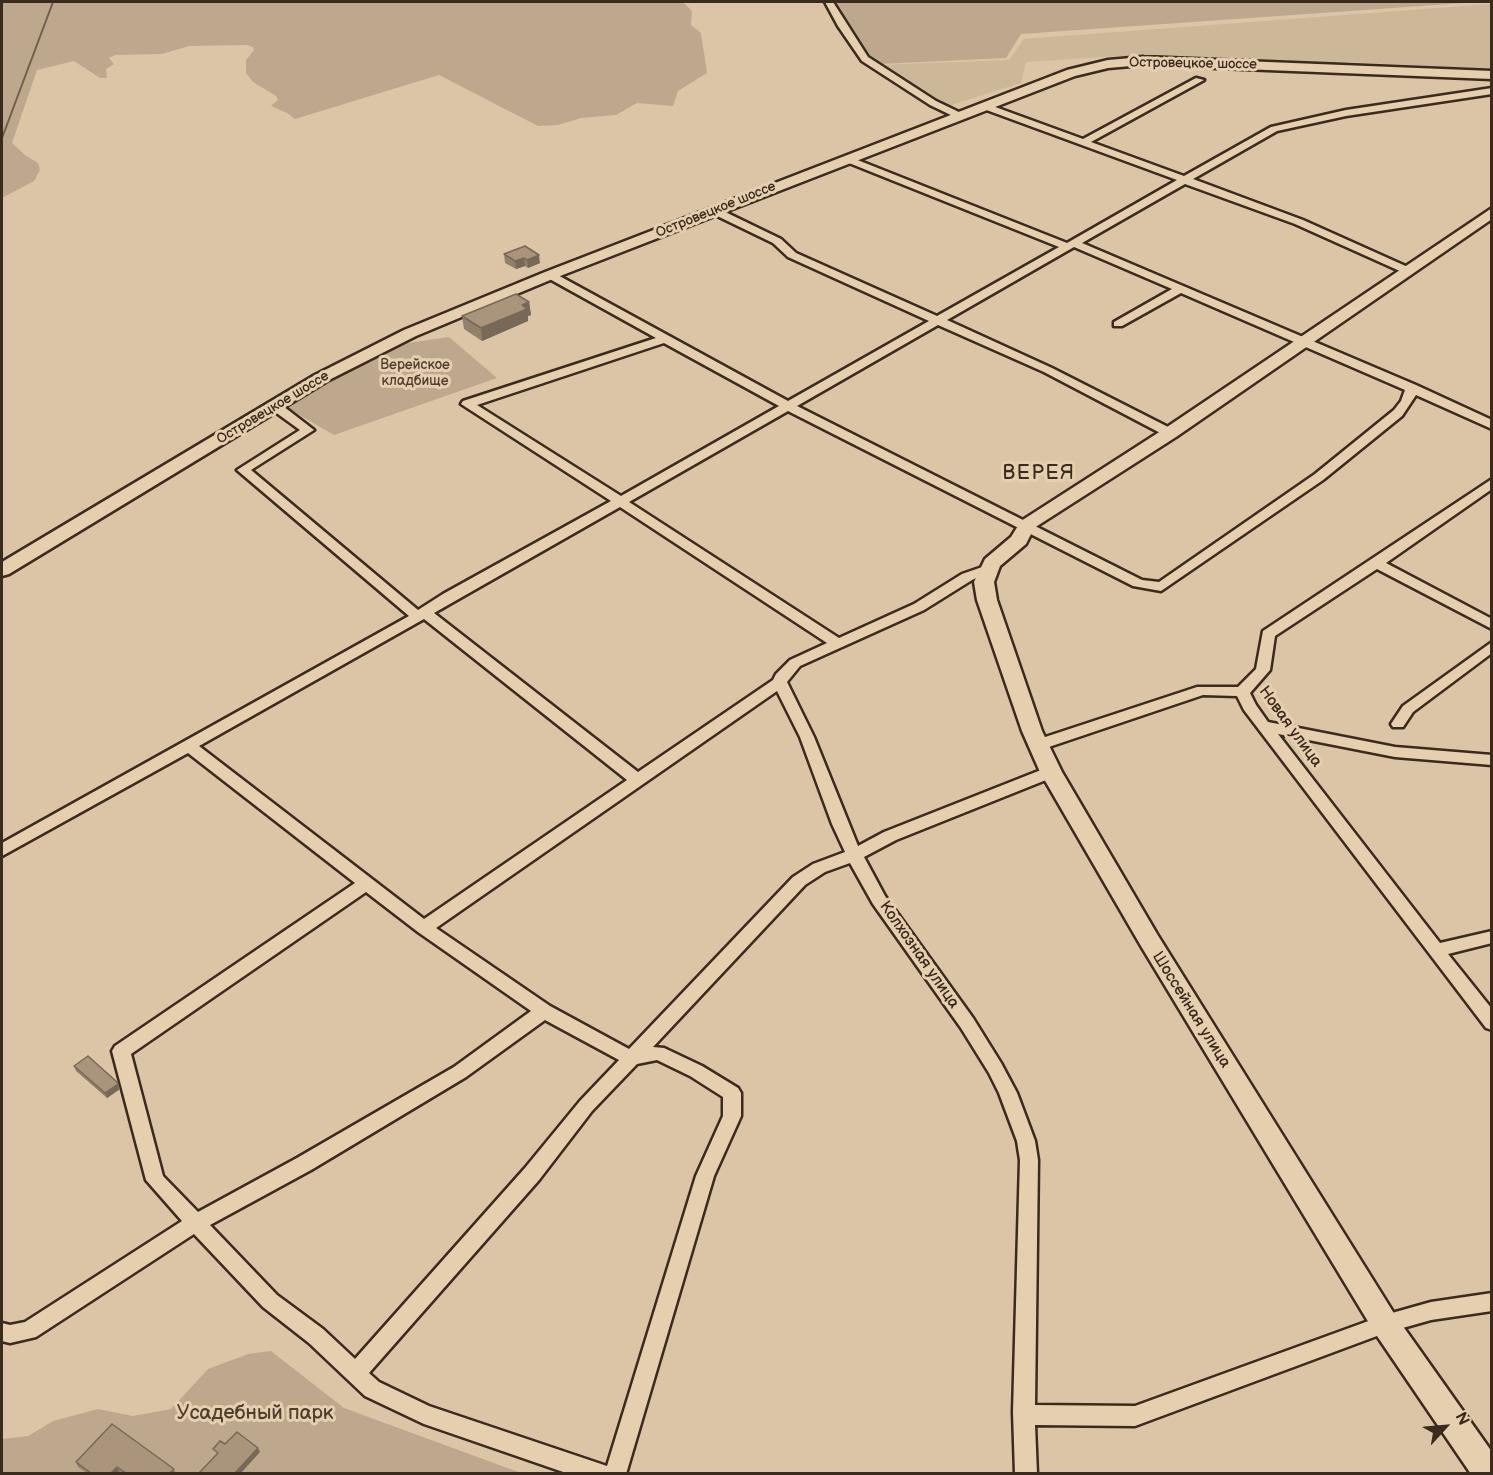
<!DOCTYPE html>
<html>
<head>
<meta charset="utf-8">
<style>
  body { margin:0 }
  #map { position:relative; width:1493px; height:1475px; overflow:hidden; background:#dcc5a6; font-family:"Balsamiq Sans",sans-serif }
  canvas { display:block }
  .frame { position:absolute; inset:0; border:3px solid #3b2a1e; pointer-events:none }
  .north { position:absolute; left:1415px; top:1397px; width:60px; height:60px; -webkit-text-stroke:4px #e6cfaf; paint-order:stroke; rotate:64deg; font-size:16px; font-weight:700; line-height:24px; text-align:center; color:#3b2a1e }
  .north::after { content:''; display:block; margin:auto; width:21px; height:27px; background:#3b2a1e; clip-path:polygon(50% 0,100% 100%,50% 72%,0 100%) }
</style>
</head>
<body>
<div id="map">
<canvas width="1493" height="1475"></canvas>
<div class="frame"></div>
<div class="north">N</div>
</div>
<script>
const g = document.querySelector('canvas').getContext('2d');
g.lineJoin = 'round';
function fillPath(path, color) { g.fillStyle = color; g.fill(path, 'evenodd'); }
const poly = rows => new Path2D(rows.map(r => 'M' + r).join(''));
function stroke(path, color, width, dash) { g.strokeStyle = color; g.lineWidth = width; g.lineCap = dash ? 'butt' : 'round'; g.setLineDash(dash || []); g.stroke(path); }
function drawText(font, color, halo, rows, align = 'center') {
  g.font = font + ' "Balsamiq Sans",sans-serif'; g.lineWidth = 6; g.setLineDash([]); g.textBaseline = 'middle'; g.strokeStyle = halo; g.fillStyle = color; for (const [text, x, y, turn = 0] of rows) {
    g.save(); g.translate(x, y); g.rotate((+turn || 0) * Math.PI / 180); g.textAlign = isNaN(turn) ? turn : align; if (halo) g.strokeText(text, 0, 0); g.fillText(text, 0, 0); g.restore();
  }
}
fillPath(poly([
  [1491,4,1491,69,1347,62,1349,65,1198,57,1118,56,1026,62,1021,83,948,106,878,65,1009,60,1024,39]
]), '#cdb799');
fillPath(poly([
  [2,2,683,2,692,11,691,25,701,33,707,73,678,91,673,106,637,103,616,115,581,118,558,125,538,126,439,75,295,119,287,113,271,106,278,100,276,96,253,82,246,73,246,60,254,50,253,47,247,45,189,46,162,54,115,55,109,58,114,64,106,69,107,78,100,78,74,61,37,70,12,143,25,155,38,163,40,170,34,181,2,198],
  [822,2,1479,2,1021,34,1006,58,880,64,860,48,843,23,832,15],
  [449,337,497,378,334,435,284,406,343,373,408,343],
  [271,1351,344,1408,521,1473,2,1474,2,1439,28,1436,53,1421,98,1409,133,1416,171,1409,208,1369,248,1354]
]), '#bea88d');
stroke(poly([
  [2,138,53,2]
]), '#725e4c', 2);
const street = poly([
  [825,2,833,2,868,57,936,101,963,114,963,118,957,118,930,105,862,61,838,26,825,2],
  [1196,78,1204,80,1091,142,1184,176,1271,127,1346,110,1492,88,1492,94,1346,116,1277,131,1193,179,1303,220,1410,268,1410,272,1402,272,1295,224,1185,184,1082,243,1416,385,1492,420,1492,429,1416,395,1402,416,1323,480,1161,591,1133,586,788,411,629,502,839,638,914,604,962,574,988,565,995,569,972,580,924,610,800,666,787,682,814,737,858,846,884,832,1046,768,1051,767,1059,772,1056,776,896,840,864,857,885,896,973,1018,1001,1063,1017,1093,1035,1141,1038,1160,1035,1405,1135,1406,1385,1315,1431,1302,1492,1293,1492,1311,1431,1320,1385,1333,1135,1426,1035,1425,1037,1474,1015,1474,1013,1412,1020,1160,1017,1141,999,1093,989,1073,961,1028,873,904,850,863,825,872,805,885,653,1047,664,1048,702,1066,738,1088,741,1093,741,1116,714,1176,626,1474,569,1474,424,1424,365,1396,309,1343,263,1307,194,1234,36,1337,10,1343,2,1341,2,1323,10,1325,25,1322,182,1221,146,1180,112,1051,115,1046,355,883,188,753,2,856,2,843,409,616,237,470,300,430,271,409,271,403,279,403,314,430,251,470,418,610,443,594,611,501,461,404,463,401,656,338,546,277,546,273,554,273,788,401,929,321,788,257,773,243,711,213,711,209,719,209,781,239,796,253,937,316,1059,247,844,161,844,157,850,157,1067,243,1177,180,981,108,981,104,987,104,1083,139,1196,78],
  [1074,247,1172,289,1114,322,1114,326,1122,326,1181,293,1405,390,1401,401,1394,410,1315,474,1159,582,1142,580,797,406,938,325,1044,372,1166,436,1174,436,1174,430,1052,368,947,320,1074,247],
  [664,343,779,406,621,496,477,405,664,343],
  [620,507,827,643,790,660,776,674,773,680,638,772,434,613,620,507],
  [424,619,627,780,424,919,199,746,424,619],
  [777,691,800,737,832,824,845,852,813,864,793,877,629,1049,550,1006,436,928,777,691],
  [366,892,418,932,531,1011,454,1067,297,1158,198,1212,163,1176,131,1054,366,892],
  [545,1020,619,1060,580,1101,525,1168,355,1359,323,1329,277,1295,210,1225,311,1170,466,1077,545,1020],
  [657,1060,690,1076,723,1097,723,1116,696,1176,607,1466,429,1406,379,1382,369,1373,539,1180,592,1111,637,1064,657,1060],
  [1492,479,1492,489,1386,563,1492,619,1492,629,1377,569,1275,636,1270,670,1250,693,1256,705,1268,722,1395,747,1492,755,1492,765,1395,757,1278,734,1440,943,1492,931,1492,943,1448,954,1492,1009,1492,1030,1486,1028,1244,710,1237,696,1203,695,1043,749,1033,749,1030,745,1033,741,1197,687,1238,687,1256,669,1263,631,1492,479],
  [1492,642,1492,653,1413,712,1403,727,1393,727,1391,724,1403,706,1492,642]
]);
const secondary = poly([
  [1143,57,1492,71,1492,79,1143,65,1108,68,1075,76,555,278,416,336,327,381,9,574,2,576,2,562,315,375,404,330,545,272,1067,70,1108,60,1143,57],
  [1492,208,1492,219,1176,437,1034,528,1026,544,1000,566,994,582,997,600,1042,731,1062,772,1157,934,1395,1315,1492,1452,1492,1474,1471,1474,1375,1333,1141,946,1040,772,1022,731,977,600,974,582,985,559,1011,537,1021,521,1164,429,1492,208]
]);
stroke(street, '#3b2a1e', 5);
stroke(secondary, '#3b2a1e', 5);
fillPath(street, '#e6cfaf');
fillPath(secondary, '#e6cfaf');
fillPath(poly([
  [525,246,540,263,528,268,525,266,516,269,505,263,504,254],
  [529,302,531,315,528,316,528,321,482,341,464,329,462,316],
  [74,1066,117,1082,120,1089,107,1098,76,1071],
  [76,1462,174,1469,176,1473,122,1473,119,1472,117,1473,87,1473,78,1467]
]), '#92806b');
fillPath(poly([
  [539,255,540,263,528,268,527,260],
  [524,258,525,266,516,269,515,261],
  [529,302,531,315,528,316,528,321,482,341,481,328],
  [118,1084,120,1089,107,1098,105,1093],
  [258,1448,260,1452,241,1473,235,1473],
  [117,1467,119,1472,117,1473,111,1473]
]), '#776857');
const building = poly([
  [525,246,539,255,527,260,524,258,515,261,504,254,525,246],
  [516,294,529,302,522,305,527,309,481,328,462,316,516,294],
  [88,1056,117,1082,118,1084,105,1093,74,1066,88,1056],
  [112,1424,174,1469,170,1473,126,1473,117,1467,111,1473,91,1473,76,1462,112,1424],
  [237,1432,258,1448,235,1473,199,1473,218,1453,213,1449,220,1441,225,1444,237,1432]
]);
fillPath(building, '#aa957c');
stroke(building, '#776857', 1.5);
drawText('14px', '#3b2a1e', '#e6cfaf', [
  ["Островецкое шоссе",1193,64,1],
  ["Островецкое шоссе",716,210,-22],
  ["Островецкое шоссе",273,408,-31]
]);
drawText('14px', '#4f3d2f', '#e6cfaf', [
  ["Верейское",415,365],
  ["кладбище",415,381]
]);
drawText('16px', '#3b2a1e', '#e6cfaf', [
  ["Новая улица",1290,727,54],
  ["Колхозная улица",919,955,55],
  ["Шоссейная улица",1191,1010,58]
]);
g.letterSpacing = '1.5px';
drawText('20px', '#3b2a1e', '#e6cfaf', [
  ["ВЕРЕЯ",1039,474]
]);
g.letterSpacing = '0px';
drawText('20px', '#4f3d2f', '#e6cfaf', [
  ["Усадебный парк",255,1414]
]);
</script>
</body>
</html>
